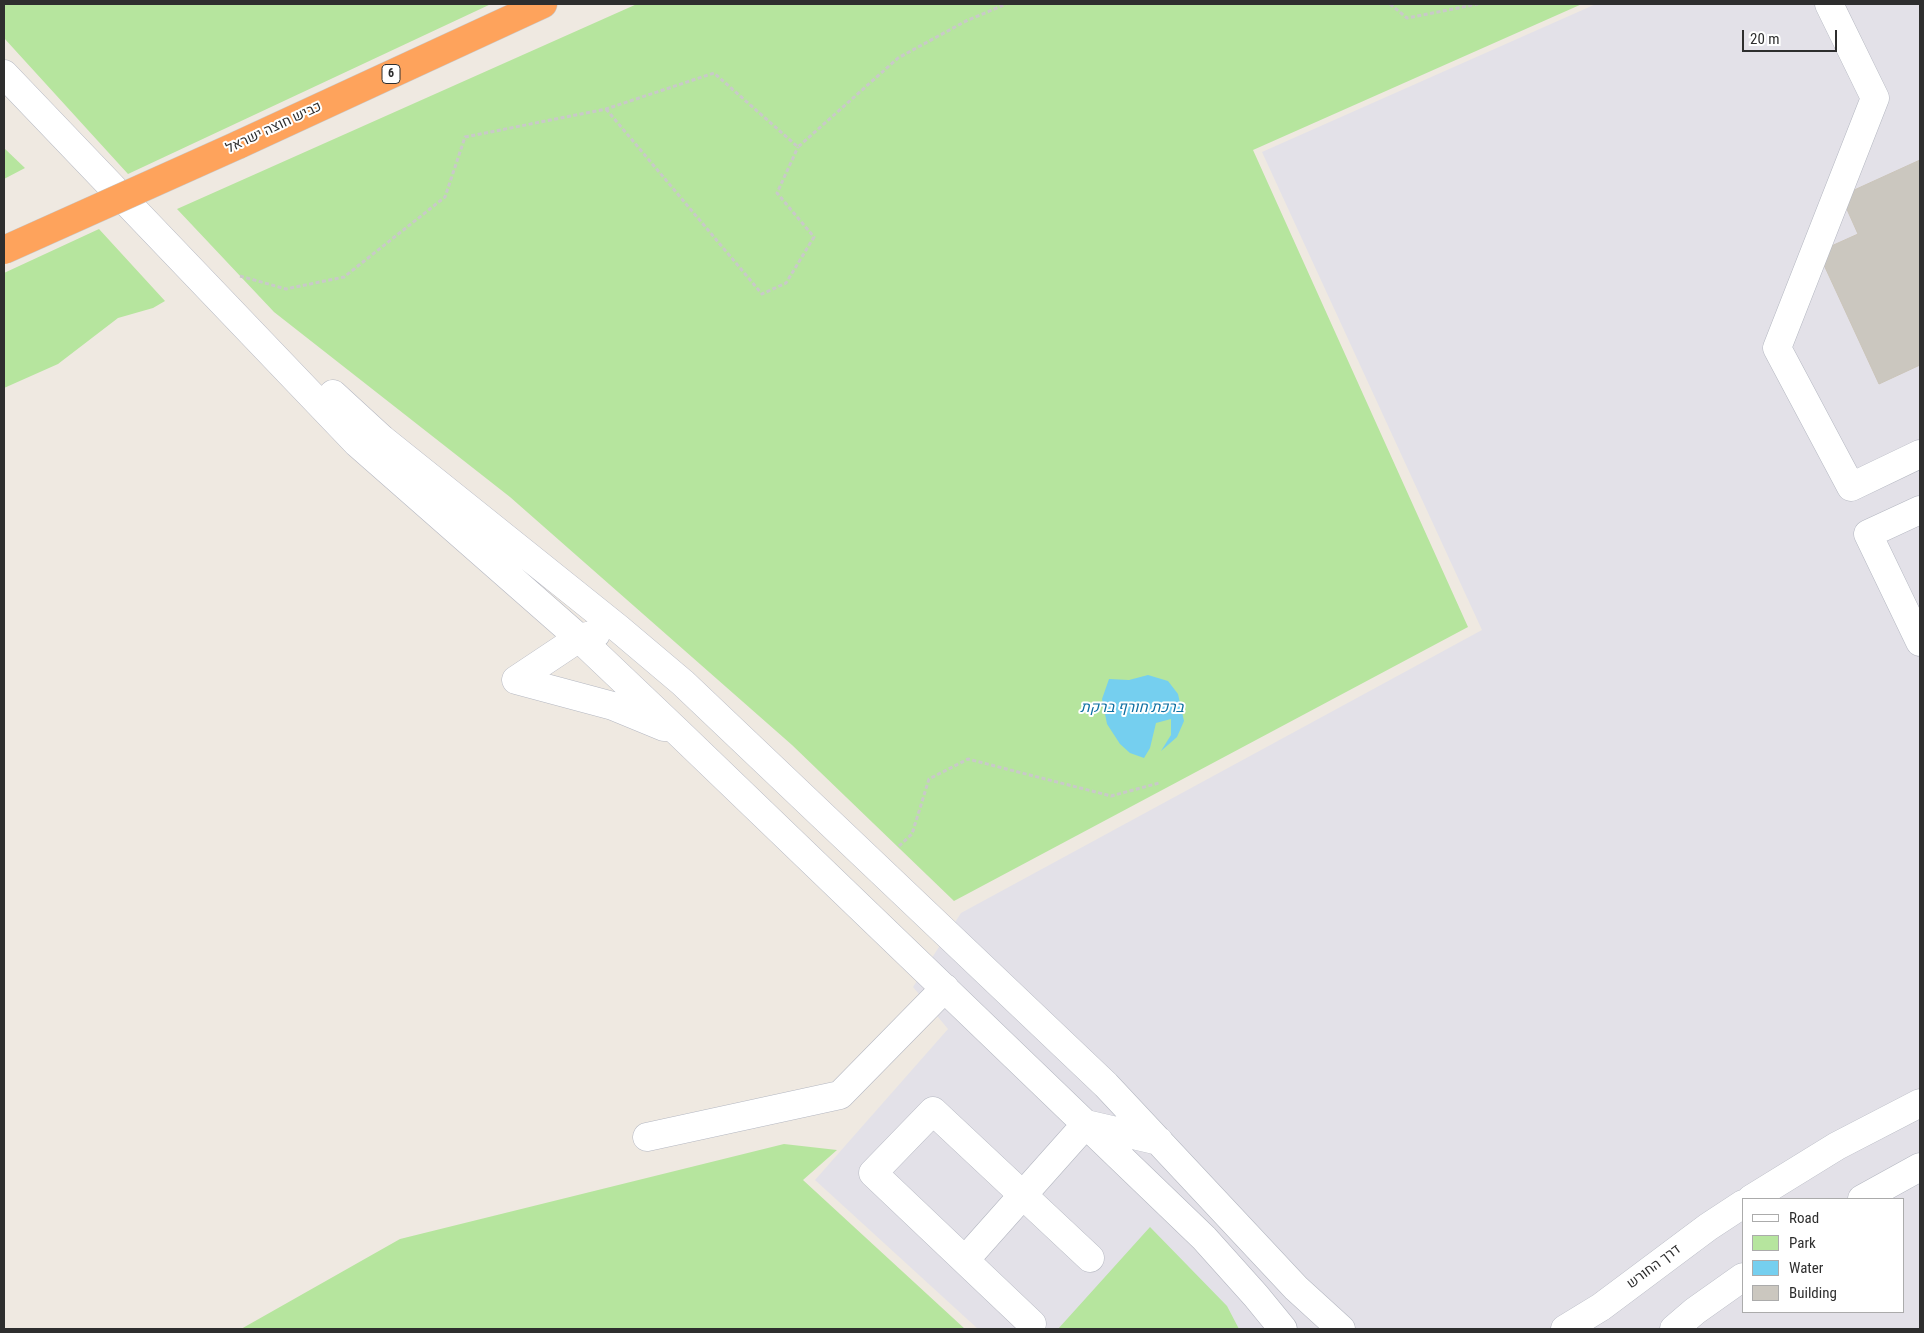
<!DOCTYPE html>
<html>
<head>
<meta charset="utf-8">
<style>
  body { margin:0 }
  #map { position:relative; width:1924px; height:1333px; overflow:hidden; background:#efe9e1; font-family:"Roboto Condensed",sans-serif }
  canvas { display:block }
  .frame { position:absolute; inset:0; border:5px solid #2e2e2e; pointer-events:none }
  .legend { position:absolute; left:1742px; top:1198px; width:162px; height:115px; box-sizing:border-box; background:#fff; border:1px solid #ababab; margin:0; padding:6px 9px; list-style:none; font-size:15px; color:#2e2e2e }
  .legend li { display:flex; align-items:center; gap:10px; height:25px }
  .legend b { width:25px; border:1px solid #ababab }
  .scale { position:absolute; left:1742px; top:30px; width:95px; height:22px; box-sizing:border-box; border:2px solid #2e2e2e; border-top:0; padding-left:6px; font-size:15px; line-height:18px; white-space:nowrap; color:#2e2e2e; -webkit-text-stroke:4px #fff; paint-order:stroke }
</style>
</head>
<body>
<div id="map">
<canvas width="1924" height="1333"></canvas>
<div class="frame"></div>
<ul class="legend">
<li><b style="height:6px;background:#fff"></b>Road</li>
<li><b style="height:14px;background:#b6e59e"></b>Park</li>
<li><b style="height:14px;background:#75cfef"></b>Water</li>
<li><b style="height:14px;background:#cbc7bf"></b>Building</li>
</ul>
<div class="scale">20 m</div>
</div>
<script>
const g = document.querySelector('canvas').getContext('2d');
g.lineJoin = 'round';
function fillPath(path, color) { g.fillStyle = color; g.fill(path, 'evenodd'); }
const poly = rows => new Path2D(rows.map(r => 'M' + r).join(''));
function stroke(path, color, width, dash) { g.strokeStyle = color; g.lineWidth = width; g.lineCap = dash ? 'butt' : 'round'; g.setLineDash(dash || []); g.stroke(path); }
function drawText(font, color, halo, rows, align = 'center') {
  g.font = font + ' "Roboto Condensed",Heebo,sans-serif'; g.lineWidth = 4; g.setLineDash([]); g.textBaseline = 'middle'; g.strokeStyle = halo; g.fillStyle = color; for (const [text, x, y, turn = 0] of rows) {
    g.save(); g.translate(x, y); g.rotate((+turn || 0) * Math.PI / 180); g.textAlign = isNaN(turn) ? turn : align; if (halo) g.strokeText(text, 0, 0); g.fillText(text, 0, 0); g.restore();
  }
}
fillPath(poly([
  [1596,4,1920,4,1920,1329,978,1329,815,1180,948,1029,913,987,961,913,1482,630,1262,152],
  [1743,1199,1903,1199,1903,1312,1743,1312]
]), '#e3e1e8');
fillPath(poly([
  [4,4,491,4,128,174,4,38],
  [637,4,1582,4,1253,150,1468,627,954,901,792,745,510,497,274,312,177,209],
  [4,148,25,168,4,179],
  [99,229,165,301,153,308,118,318,58,364,4,388,4,273],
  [784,1144,837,1150,803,1180,965,1329,241,1329,400,1239],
  [1150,1227,1227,1306,1239,1329,1058,1329]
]), '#b6e59e');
fillPath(poly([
  [1148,675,1168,681,1178,694,1184,721,1177,737,1161,751,1171,735,1171,719,1156,723,1150,748,1144,758,1130,753,1120,744,1107,724,1102,699,1109,679,1129,680]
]), '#75cfef');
const building = poly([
  [1920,160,1920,365,1879,384,1818,252,1858,234,1841,196,1920,160]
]);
fillPath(building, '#cbc7bf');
stroke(building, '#cbc5ba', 1);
const minor = poly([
  [1829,4,1875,98,1777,348,1851,487,1920,454],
  [4,74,357,443,579,638,680,734,1204,1238,1256,1296,1283,1329],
  [333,394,382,439,619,629,683,683,1106,1085,1296,1288,1341,1329],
  [1920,510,1868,534,1920,642],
  [596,634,579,638,516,680,613,706,664,727],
  [647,1137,840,1095,945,988],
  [1751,1199,1837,1146,1920,1103],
  [1862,1199,1920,1167],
  [965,1260,1086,1124,1159,1141],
  [1032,1324,873,1173,933,1111,1090,1258],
  [1565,1329,1601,1307,1708,1227,1743,1204],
  [1674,1329,1695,1311,1743,1277]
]);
const highway = poly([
  [238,145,543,4]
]);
stroke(minor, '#b4b7c1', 29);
stroke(highway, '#c9c9c9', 29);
stroke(poly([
  [1390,4,1407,18,1478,4],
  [606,109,762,294,786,283,814,237,777,193,798,147],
  [240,276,286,289,344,277,445,197,465,137,606,109,714,73,798,147,898,58,966,21,1006,4],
  [899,846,912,834,929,779,968,759,1111,796,1159,783]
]), '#c9c9c9', 3, [4, 2.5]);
stroke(minor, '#fff', 28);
stroke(highway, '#fea35c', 28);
const highwayBridge = poly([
  [4,250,238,145]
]);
stroke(highwayBridge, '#c9c9c9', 29, []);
stroke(highwayBridge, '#fea35c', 28);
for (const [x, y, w] of [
  [391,74,18]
]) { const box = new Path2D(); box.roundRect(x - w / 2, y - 9.5, w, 19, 4); g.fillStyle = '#fff'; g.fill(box); stroke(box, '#2e2e2e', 1); }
drawText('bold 12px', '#2e2e2e', null, [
  ["6",391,74]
]);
drawText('14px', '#2e2e2e', '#fff', [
  ["כביש חוצה ישראל",274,128,-25],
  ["דרך החורש",1654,1267,-37]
]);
drawText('italic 15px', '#0e6fa2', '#fff', [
  ["ברכת חורף ברקת",1132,708]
]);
</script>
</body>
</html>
